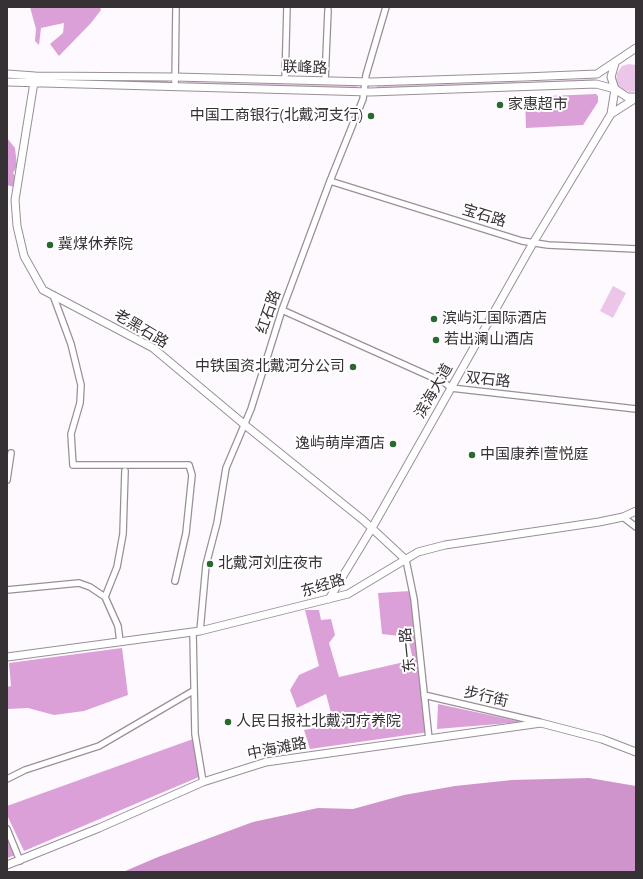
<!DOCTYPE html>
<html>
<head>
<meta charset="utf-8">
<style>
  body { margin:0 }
  #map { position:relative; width:643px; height:879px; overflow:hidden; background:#fef9fe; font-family:"Zilla Slab",serif }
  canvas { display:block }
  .frame { position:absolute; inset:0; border:8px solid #363135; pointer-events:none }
</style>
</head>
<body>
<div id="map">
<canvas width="643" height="879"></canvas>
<div class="frame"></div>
</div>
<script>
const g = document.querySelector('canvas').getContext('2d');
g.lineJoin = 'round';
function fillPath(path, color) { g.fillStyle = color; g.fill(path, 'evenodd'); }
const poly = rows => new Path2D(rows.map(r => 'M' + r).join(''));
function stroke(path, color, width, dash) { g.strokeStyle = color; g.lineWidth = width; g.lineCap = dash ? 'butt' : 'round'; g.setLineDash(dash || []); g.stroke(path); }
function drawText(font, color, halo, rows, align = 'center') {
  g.font = font + ' "Zilla Slab","Noto Sans SC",serif'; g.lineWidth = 4; g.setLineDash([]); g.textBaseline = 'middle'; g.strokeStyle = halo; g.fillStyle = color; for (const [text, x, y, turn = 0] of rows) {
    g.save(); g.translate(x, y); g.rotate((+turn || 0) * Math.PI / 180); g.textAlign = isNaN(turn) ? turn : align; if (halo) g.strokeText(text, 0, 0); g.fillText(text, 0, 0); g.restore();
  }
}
fillPath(poly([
  [629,64,636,65,636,91,630,92,624,90,618,86,616,80,617,73,622,66],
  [594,79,594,82,529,85,529,82],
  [57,80,168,81,168,84],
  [187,82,357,86,357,89,187,84],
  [517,82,517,85,376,89,377,86],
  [613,286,626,293,613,318,600,311]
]), '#ebc6e9');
fillPath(poly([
  [30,7,100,7,101,10,91,23,59,56,50,44,63,33,64,23,41,28,39,45,35,41,36,29],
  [596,94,598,96,598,102,583,125,526,128,525,97],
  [7,138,15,148,17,166,13,173,17,180,14,187,7,185],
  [410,591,429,732,310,749,304,730,334,724,326,694,297,708,290,690,299,675,319,666,305,610,319,610,321,620,331,619,335,635,329,643,339,677,413,660,408,637,382,634,378,593],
  [122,648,128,695,84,711,54,715,28,708,7,709,7,687,11,686,9,663],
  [438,704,522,722,437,729],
  [193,739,199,777,24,851,7,815,7,806],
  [7,833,18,854,7,858]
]), '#dca0d8');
fillPath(poly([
  [589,778,636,786,636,872,123,872,158,857,253,822,318,808,353,809,404,795,455,786,512,780]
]), '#cf94cb');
const minor = poly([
  [285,80,287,7],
  [325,81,328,10],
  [175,86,176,7],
  [330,181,522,241,548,245,636,249],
  [53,295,71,344,81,385,80,403,71,434,73,465,189,465,192,475,186,533,175,581],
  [282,310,445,383,451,388,636,409],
  [7,480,11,453],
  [623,517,636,527],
  [406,560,414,599,429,739],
  [7,590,79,583,90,587,105,597,118,626,120,642],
  [105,597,117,567,123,534,125,471],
  [200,631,206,565,217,523,226,468,251,409,282,310,330,181,363,99,366,75,386,7],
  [193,632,195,734,203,782],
  [424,695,539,722],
  [7,779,25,770,99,746,193,691],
  [7,829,20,861]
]);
const major = poly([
  [615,63,611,77,615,89,627,97,636,97],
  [7,74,35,76,175,77,371,82,524,77,597,74,636,48],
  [35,76,15,200,17,226,24,256,43,290,153,348,245,425,363,520,406,560],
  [7,82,370,92,596,84,615,89,611,114,533,243,372,528,329,599],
  [611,114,636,98],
  [7,657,200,631,348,594,418,552,445,545,599,522,623,517,636,511],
  [7,865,99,828,203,782,266,762,541,723,602,739,636,752]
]);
stroke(minor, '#9a8f99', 8);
stroke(major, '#9a8f99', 9);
stroke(minor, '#fff', 5.5);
stroke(major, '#fff', 7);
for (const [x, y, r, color] of [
  [500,105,4,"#286932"],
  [371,116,4,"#286932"],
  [50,245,4,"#286932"],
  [434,319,4,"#286932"],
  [436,340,4,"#286932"],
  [353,367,4,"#286932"],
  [393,444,4,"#286932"],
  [472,455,4,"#286932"],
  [210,564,4,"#286932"],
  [228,722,4,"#286932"]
]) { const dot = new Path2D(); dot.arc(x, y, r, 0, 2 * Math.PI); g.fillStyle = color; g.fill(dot); stroke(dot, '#fff', 1.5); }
drawText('15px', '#363135', '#fff', [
  ["联峰路",305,68,2],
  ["宝石路",484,216,17],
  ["红石路",269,312,-71],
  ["老黑石路",141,329,31],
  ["双石路",488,380,6],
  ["滨海大道",434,391,-60],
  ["东经路",323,586,-17],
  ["东一路",408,650,-96],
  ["步行街",486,697,13],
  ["中海滩路",277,749,-11]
]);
drawText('15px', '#363135', '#fff', [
  ["家惠超市",508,105],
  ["中国工商银行(北戴河支行)",363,116,"right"],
  ["冀煤休养院",58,245],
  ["滨屿汇国际酒店",442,319],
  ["若出澜山酒店",444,340],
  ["中铁国资北戴河分公司",345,367,"right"],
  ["逸屿萌岸酒店",385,444,"right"],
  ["中国康养|萱悦庭",480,455],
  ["北戴河刘庄夜市",218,564],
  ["人民日报社北戴河疗养院",236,722]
], 'left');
</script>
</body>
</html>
